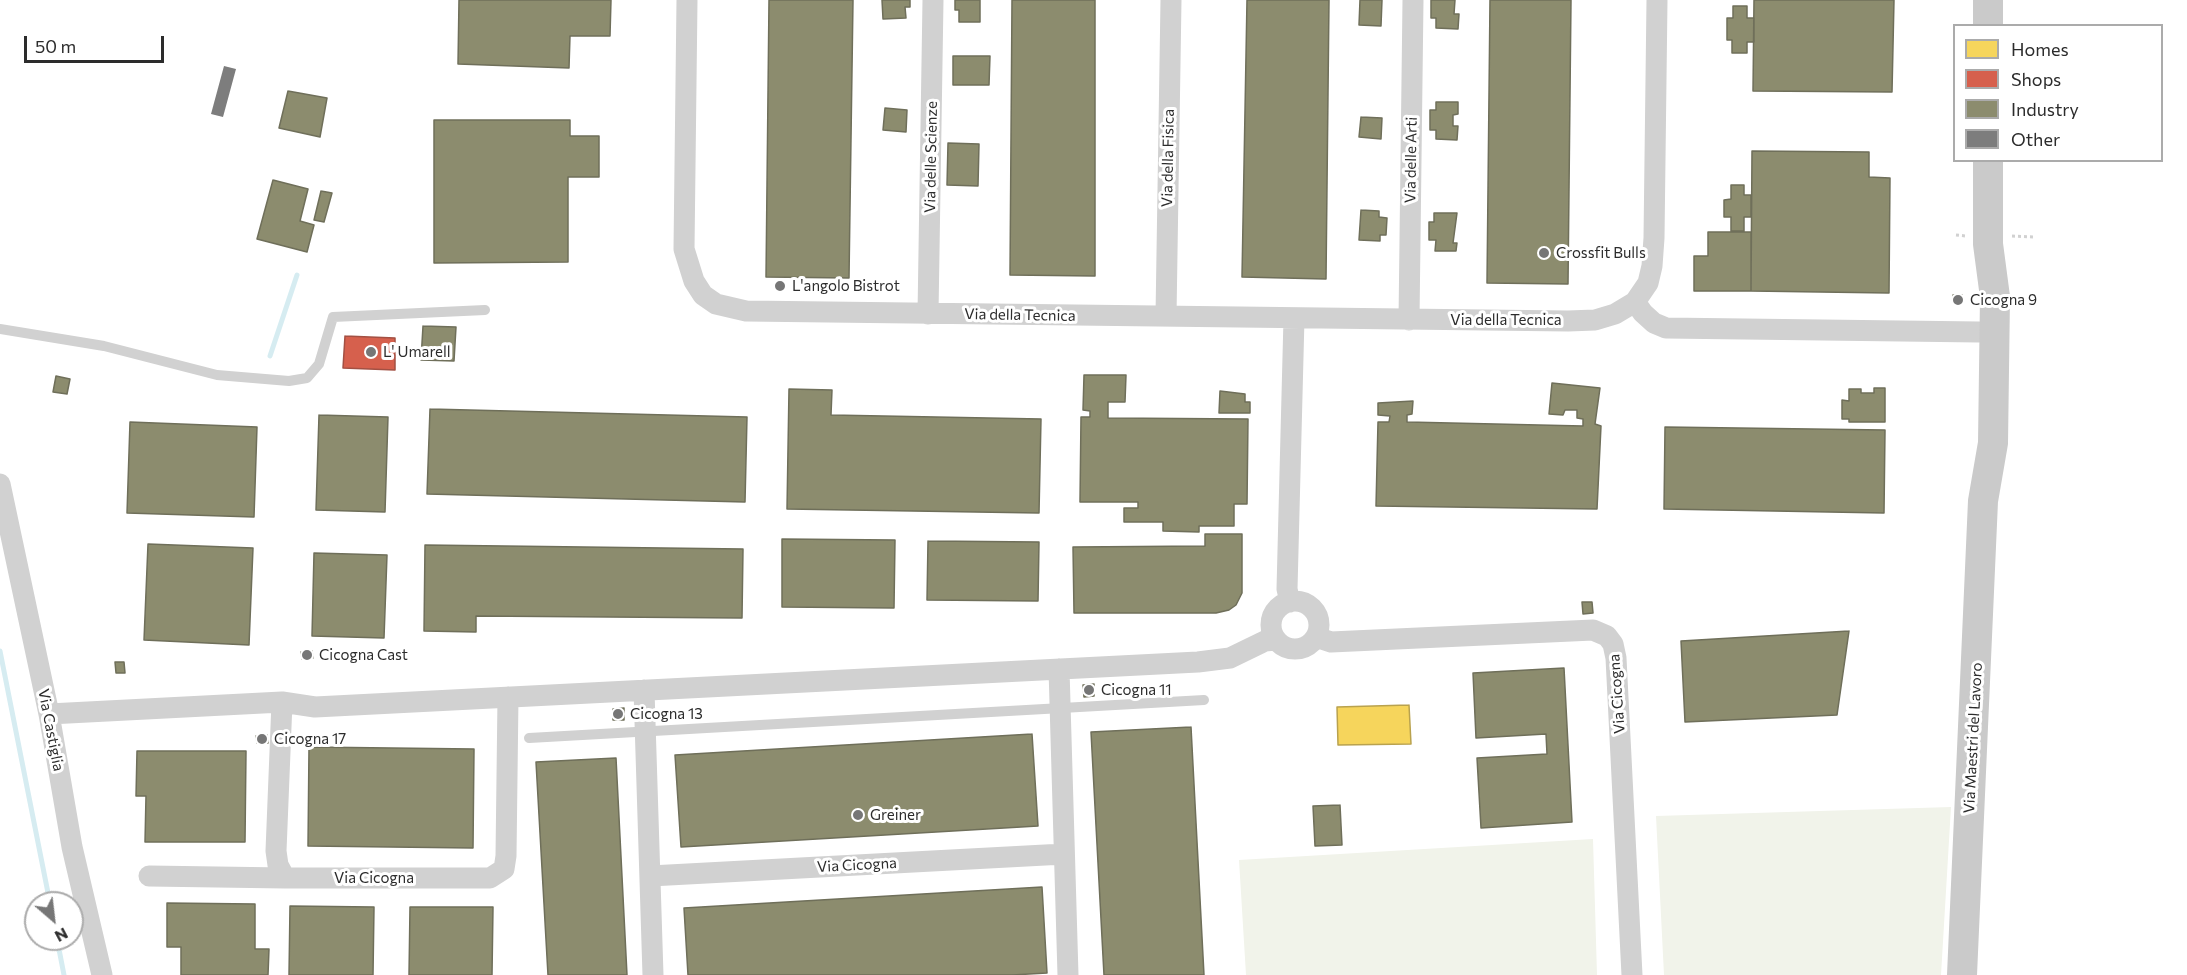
<!DOCTYPE html>
<html>
<head>
<meta charset="utf-8">
<style>
  body { margin:0 }
  #map { position:relative; width:2187px; height:975px; overflow:hidden; background:#fff; font-family:Commissioner,sans-serif }
  canvas { display:block }
  .legend { position:absolute; left:1953px; top:24px; width:210px; height:138px; box-sizing:border-box; background:#fff; border:2px solid #ababab; margin:0; padding:8px 10px; list-style:none; font-size:18px; color:#2c2c2c }
  .legend li { display:flex; align-items:center; gap:12px; height:30px }
  .legend b { width:30px; border:2px solid #ababab }
  .north { position:absolute; left:24px; top:891px; width:60px; height:60px; box-sizing:border-box; background:#fff; border:2px solid #ababab; border-radius:50%; rotate:152deg; font-size:16px; font-weight:700; line-height:24px; text-align:center; color:#2c2c2c }
  .north::after { content:''; display:block; margin:auto; width:21px; height:27px; background:#767676; clip-path:polygon(50% 0,100% 100%,50% 72%,0 100%) }
  .scale { position:absolute; left:24px; top:36px; width:140px; height:27px; box-sizing:border-box; border:3px solid #2c2c2c; border-top:0; padding-left:8px; font-size:18px; line-height:21px; white-space:nowrap; color:#2c2c2c; -webkit-text-stroke:4px #fff; paint-order:stroke }
</style>
</head>
<body>
<div id="map">
<canvas width="2187" height="975"></canvas>
<ul class="legend">
<li><b style="height:16px;background:#f6d55c"></b>Homes</li>
<li><b style="height:16px;background:#d6604d"></b>Shops</li>
<li><b style="height:16px;background:#8c8c6e"></b>Industry</li>
<li><b style="height:16px;background:#7d7d7d"></b>Other</li>
</ul>
<div class="north">N</div>
<div class="scale">50 m</div>
</div>
<script>
const g = document.querySelector('canvas').getContext('2d');
g.lineJoin = 'round';
function fillPath(path, color) { g.fillStyle = color; g.fill(path, 'evenodd'); }
const poly = rows => new Path2D(rows.map(r => 'M' + r).join(''));
function stroke(path, color, width, dash) { g.strokeStyle = color; g.lineWidth = width; g.lineCap = dash ? 'butt' : 'round'; g.setLineDash(dash || []); g.stroke(path); }
function drawText(font, color, halo, rows, align = 'center') {
  g.font = font + ' Commissioner,sans-serif'; g.lineWidth = 6; g.setLineDash([]); g.textBaseline = 'middle'; g.strokeStyle = halo; g.fillStyle = color; for (const [text, x, y, turn = 0] of rows) {
    g.save(); g.translate(x, y); g.rotate((+turn || 0) * Math.PI / 180); g.textAlign = isNaN(turn) ? turn : align; if (halo) g.strokeText(text, 0, 0); g.fillText(text, 0, 0); g.restore();
  }
}
fillPath(poly([
  [1951,807,1941,975,1664,975,1656,816],
  [1593,839,1597,975,1246,975,1239,860]
]), '#f1f3ea');
const homes = poly([
  [1409,705,1411,744,1338,745,1337,707,1409,705]
]);
fillPath(homes, '#f6d55c');
stroke(homes, '#b9a24e', 1.5);
const shops = poly([
  [345,336,395,338,395,370,343,368,345,336]
]);
fillPath(shops, '#d6604d');
stroke(shops, '#a35043', 1.5);
const industry = poly([
  [459,0,611,0,610,36,570,36,569,68,458,64,459,0],
  [769,0,853,0,849,278,766,277,769,0],
  [882,0,910,0,910,7,905,7,906,18,883,19,882,0],
  [955,0,980,0,980,22,959,22,959,10,955,10,955,0],
  [1012,0,1095,0,1095,276,1010,275,1012,0],
  [1247,0,1329,0,1326,279,1242,277,1247,0],
  [1360,0,1382,0,1381,26,1359,25,1360,0],
  [1431,0,1455,0,1454,14,1459,14,1458,29,1436,28,1436,18,1431,18,1431,0],
  [1490,0,1571,0,1568,284,1487,283,1490,0],
  [1754,0,1894,0,1892,92,1753,91,1754,0],
  [1733,6,1747,6,1747,18,1754,18,1754,42,1747,42,1747,53,1732,53,1732,40,1727,40,1727,18,1733,18,1733,6],
  [953,56,990,56,989,85,953,85,953,56],
  [288,91,327,98,320,137,279,128,288,91],
  [1436,102,1458,102,1458,114,1453,115,1453,126,1458,126,1457,140,1436,139,1436,130,1430,130,1430,110,1436,110,1436,102],
  [885,108,907,110,906,132,883,130,885,108],
  [1361,117,1382,118,1381,139,1359,137,1361,117],
  [434,120,570,120,570,136,599,136,599,177,568,177,568,262,434,263,434,120],
  [948,143,979,144,978,186,947,185,948,143],
  [1752,151,1869,152,1869,177,1890,178,1889,293,1751,291,1752,151],
  [273,180,308,189,300,221,314,225,307,252,257,239,273,180],
  [1731,185,1744,185,1744,195,1751,195,1751,217,1744,217,1744,231,1731,231,1731,217,1724,217,1724,200,1731,199,1731,185],
  [321,191,332,193,324,222,314,220,321,191],
  [1361,210,1379,211,1379,217,1387,218,1386,235,1380,235,1380,241,1359,240,1361,210],
  [1434,213,1457,213,1453,243,1457,243,1456,251,1435,251,1436,240,1429,240,1429,222,1434,222,1434,213],
  [1708,232,1751,232,1751,291,1694,291,1694,256,1708,256,1708,232],
  [1953,295,1962,295,1962,304,1954,304,1953,295],
  [423,326,456,327,454,361,421,360,423,326],
  [1084,375,1126,375,1125,402,1108,402,1108,418,1248,419,1247,504,1234,504,1234,526,1199,526,1199,532,1163,531,1163,522,1124,522,1124,508,1138,508,1138,502,1080,502,1081,417,1090,417,1090,411,1083,410,1084,375],
  [56,376,70,379,67,394,53,392,56,376],
  [1552,383,1600,388,1595,424,1601,426,1597,509,1376,506,1378,422,1389,422,1390,416,1378,415,1378,403,1413,401,1412,414,1407,415,1407,422,1583,426,1583,419,1577,418,1577,410,1565,410,1563,415,1549,414,1552,383],
  [1874,388,1885,388,1885,422,1849,422,1849,419,1842,419,1842,400,1849,401,1849,389,1861,389,1861,393,1874,393,1874,388],
  [789,389,832,390,831,415,1041,419,1039,513,787,509,789,389],
  [1220,391,1245,394,1245,402,1250,402,1250,413,1219,413,1220,391],
  [430,409,747,417,745,502,427,494,430,409],
  [319,415,388,417,385,512,316,510,319,415],
  [130,422,257,427,254,517,127,513,130,422],
  [1665,427,1885,430,1884,513,1664,509,1665,427],
  [1205,534,1242,534,1242,593,1236,605,1229,610,1216,613,1074,613,1073,547,1205,546,1205,534],
  [782,539,895,540,894,608,782,607,782,539],
  [928,541,1039,542,1038,601,927,600,928,541],
  [148,544,253,548,249,645,144,640,148,544],
  [425,545,743,549,742,618,476,616,476,632,424,631,425,545],
  [314,553,387,555,384,638,312,636,314,553],
  [1582,602,1592,602,1593,613,1583,614,1582,602],
  [1849,631,1837,715,1685,722,1681,641,1849,631],
  [312,651,313,658,302,659,301,652,312,651],
  [115,662,124,662,125,673,116,673,115,662],
  [1564,668,1572,822,1481,828,1477,758,1547,754,1546,734,1476,738,1473,673,1564,668],
  [1094,684,1094,696,1084,697,1083,685,1094,684],
  [624,708,624,720,613,720,613,709,624,708],
  [1191,727,1204,975,1104,975,1091,732,1191,727],
  [1032,734,1038,826,681,847,675,755,1032,734],
  [267,735,268,743,257,743,256,736,267,735],
  [309,747,474,749,473,848,308,846,309,747],
  [137,751,246,751,245,842,145,842,146,796,136,796,137,751],
  [616,758,627,975,548,975,536,762,616,758],
  [1340,805,1342,845,1315,846,1313,806,1340,805],
  [1042,887,1047,973,1012,975,688,975,684,908,1042,887],
  [167,903,255,904,255,949,269,949,268,975,181,975,181,947,167,947,167,903],
  [290,906,374,907,373,975,289,975,290,906],
  [410,907,493,907,492,975,409,975,410,907]
]);
fillPath(industry, '#8c8c6e');
stroke(industry, '#6f6f5a', 1.5);
stroke(poly([
  [270,356,297,275],
  [0,651,50,903],
  [57,939,64,975]
]), '#d6ecf1', 5);
fillPath(poly([
  [224,66,236,69,223,117,211,114]
]), '#7d7d7d');
stroke(poly([
  [1956,235,1966,236],
  [2012,236,2033,237]
]), '#d1d1d1', 3, [3, 3]);
stroke(poly([
  [0,329,104,346,217,375,289,381,307,378,319,364,333,317,485,310],
  [529,738,1204,700]
]), '#d1d1d1', 10);
stroke(poly([
  [687,0,684,249,694,281,703,295,716,304,746,311,1568,321,1595,320,1615,314,1635,302,1648,283,1652,266,1654,238,1657,0],
  [1635,302,1643,313,1654,323,1666,328,1979,332],
  [928,314,933,0],
  [1166,316,1171,0],
  [1409,320,1413,0],
  [0,484,49,714,72,847,102,975],
  '1271 625a24 24 0 1 1 48 0a24 24 0 1 1-48 0Z',
  [1290,602,1287,589,1294,318],
  [1316,637,1331,642,1593,630,1607,636,1613,644,1616,658,1632,975],
  [1059,669,1068,975],
  [644,690,653,975],
  [282,702,276,851,278,865,285,878,490,878,504,869,506,856,508,697],
  [49,714,282,702,315,707,1198,662,1230,658,1265,641,1276,640],
  [149,876,285,878],
  [650,876,1064,854]
]), '#d1d1d1', 21);
stroke(poly([
  [1988,0,1988,26],
  [1962,975,1983,501,1993,443,1995,297,1988,244,1988,160]
]), '#cacaca', 30);
for (const [x, y, r, color] of [
  [1544,253,6,"#767676"],
  [780,286,6,"#767676"],
  [1958,300,6,"#767676"],
  [371,352,6,"#767676"],
  [307,655,6,"#767676"],
  [1089,690,6,"#767676"],
  [618,714,6,"#767676"],
  [262,739,6,"#767676"],
  [858,815,6,"#767676"]
]) { const dot = new Path2D(); dot.arc(x, y, r, 0, 2 * Math.PI); g.fillStyle = color; g.fill(dot); stroke(dot, '#fff', 2); }
drawText('15px', '#2c2c2c', '#fff', [
  ["Via delle Scienze",931,157,-89],
  ["Via della Fisica",1168,158,-89],
  ["Via delle Arti",1411,160,-89],
  ["Via della Tecnica",1020,315,1],
  ["Via della Tecnica",1506,320],
  ["Via Cicogna",1617,694,-94],
  ["Via Castiglia",51,730,79],
  ["Via Maestri del Lavoro",1973,738,-87],
  ["Via Cicogna",857,865,-3],
  ["Via Cicogna",374,878]
]);
drawText('15px', '#2c2c2c', '#fff', [
  ["Crossfit Bulls",1556,253],
  ["L'angolo Bistrot",792,286],
  ["Cicogna 9",1970,300],
  ["L' Umarell",383,352],
  ["Cicogna Cast",319,655],
  ["Cicogna 11",1101,690],
  ["Cicogna 13",630,714],
  ["Cicogna 17",274,739],
  ["Greiner",870,815]
], 'left');
</script>
</body>
</html>
